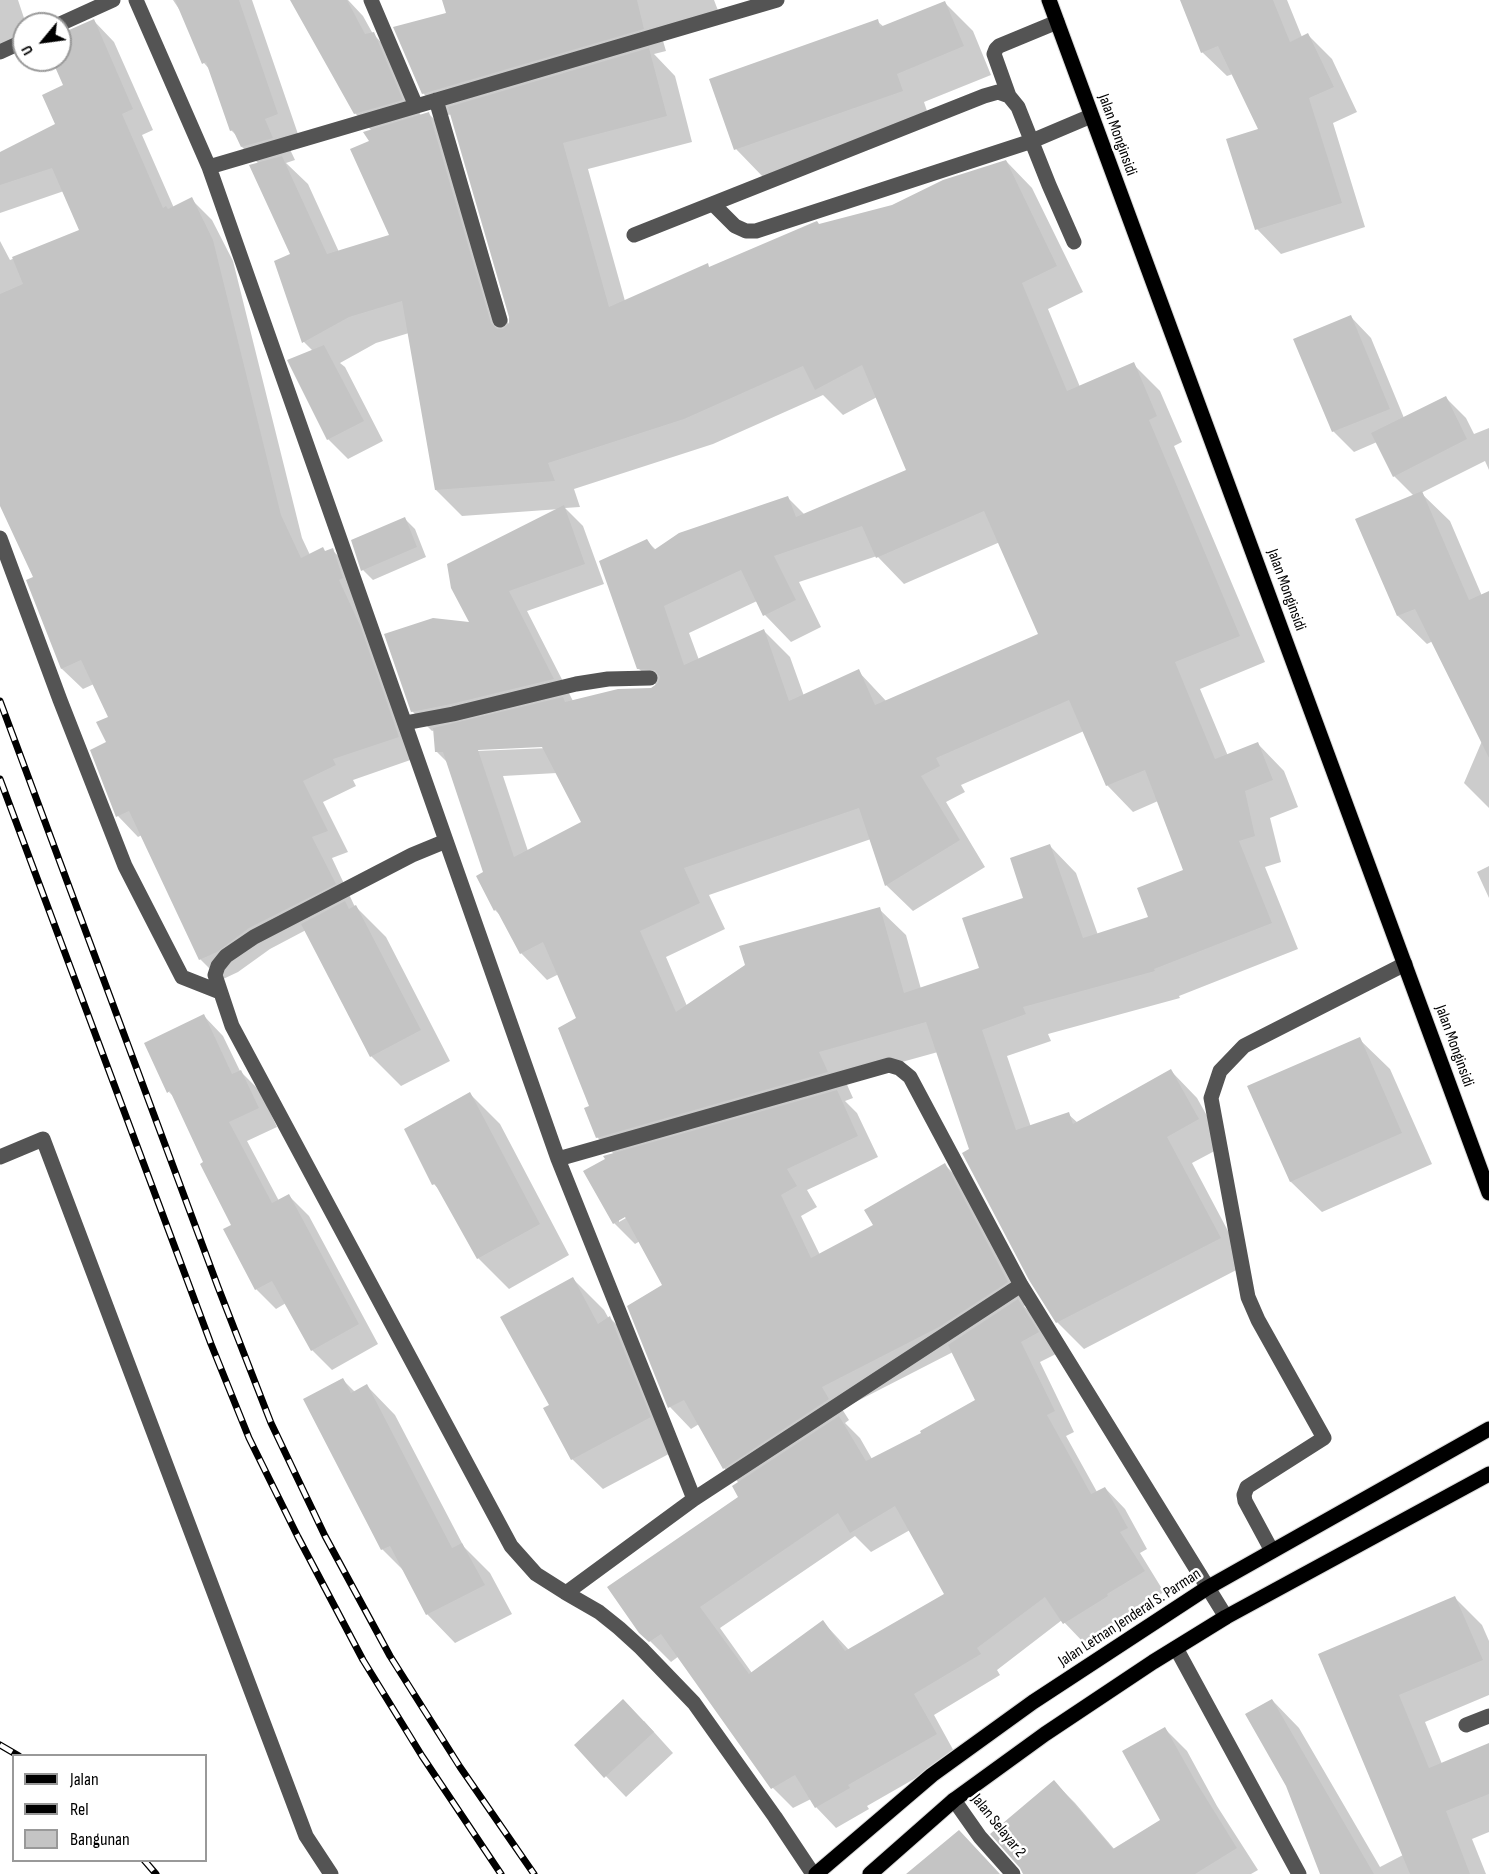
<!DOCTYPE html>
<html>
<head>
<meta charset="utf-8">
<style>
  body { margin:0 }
  #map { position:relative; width:1489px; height:1874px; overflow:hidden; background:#fff; font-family:"Sofia Sans Condensed",sans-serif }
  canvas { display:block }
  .legend { position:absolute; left:12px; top:1754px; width:195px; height:108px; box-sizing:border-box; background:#fff; border:2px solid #999; margin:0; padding:8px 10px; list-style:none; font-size:18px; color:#000 }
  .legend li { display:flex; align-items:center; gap:12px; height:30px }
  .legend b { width:30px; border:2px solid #999 }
  .north { position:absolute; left:12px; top:12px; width:60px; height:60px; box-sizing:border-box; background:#fff; border:2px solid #999; border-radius:50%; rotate:241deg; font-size:16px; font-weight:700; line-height:24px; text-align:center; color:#000 }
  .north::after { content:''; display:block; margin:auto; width:21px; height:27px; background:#000; clip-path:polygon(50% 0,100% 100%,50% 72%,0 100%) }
</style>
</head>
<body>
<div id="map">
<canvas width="1489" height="1874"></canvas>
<ul class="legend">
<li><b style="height:8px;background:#000"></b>Jalan</li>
<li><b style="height:8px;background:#000"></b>Rel</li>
<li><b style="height:16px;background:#c4c4c4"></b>Bangunan</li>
</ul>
<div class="north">U</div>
</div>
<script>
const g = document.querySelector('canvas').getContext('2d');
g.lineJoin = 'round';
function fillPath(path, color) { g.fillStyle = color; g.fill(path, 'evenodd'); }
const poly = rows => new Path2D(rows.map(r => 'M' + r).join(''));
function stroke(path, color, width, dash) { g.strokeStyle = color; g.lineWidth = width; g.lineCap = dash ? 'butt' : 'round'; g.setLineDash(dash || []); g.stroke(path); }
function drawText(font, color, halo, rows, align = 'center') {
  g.font = font + ' "Sofia Sans Condensed",sans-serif'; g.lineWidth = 5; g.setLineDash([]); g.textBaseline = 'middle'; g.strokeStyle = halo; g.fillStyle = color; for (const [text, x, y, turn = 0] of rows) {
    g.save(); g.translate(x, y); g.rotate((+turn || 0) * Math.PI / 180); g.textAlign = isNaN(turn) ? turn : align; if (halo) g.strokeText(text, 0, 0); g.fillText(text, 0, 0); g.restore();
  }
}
fillPath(poly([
  [0,0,18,0,26,24,24,24,24,49,0,58],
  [173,0,252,0,299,137,286,141,295,160,286,163,308,184,339,252,391,236,371,142,372,131,355,113,334,0,348,0,363,16,373,34,394,55,421,116,429,114,455,140,509,325,511,317,452,114,445,116,423,93,447,14,443,0,714,0,719,13,661,34,666,51,654,54,675,76,692,142,588,169,625,301,707,265,710,268,820,226,892,206,1006,161,1032,188,1083,292,1048,309,1080,387,1133,364,1160,391,1182,442,1174,446,1265,662,1200,689,1228,756,1258,744,1284,771,1298,807,1270,818,1281,862,1265,867,1298,949,1179,996,1180,998,1048,1034,1051,1041,1007,1056,1031,1127,1068,1114,1078,1123,1171,1071,1197,1098,1224,1146,1192,1163,1246,1265,1084,1349,1057,1322,971,1149,938,1052,844,1078,853,1098,845,1101,857,1113,878,1157,807,1190,817,1207,801,1216,820,1255,875,1226,945,1165,966,1186,1028,1303,1024,1306,1038,1321,1058,1353,1040,1362,1074,1432,1066,1436,1097,1492,1105,1488,1125,1509,1147,1549,1140,1553,1164,1592,1126,1615,1128,1617,1085,1644,1062,1620,997,1670,1000,1675,934,1715,956,1755,867,1806,869,1809,836,1828,816,1807,811,1799,793,1808,773,1788,679,1656,671,1662,641,1632,740,1497,739,1483,724,1468,699,1424,691,1429,670,1407,629,1307,664,1285,640,1241,635,1244,614,1223,615,1155,597,1137,591,1106,578,1019,559,974,547,980,521,953,502,917,495,910,485,873,448,763,436,751,435,730,432,731,412,711,471,624,560,509,462,516,436,490,409,333,376,343,340,363,345,367,383,441,348,459,328,439,313,351,304,342,276,262,292,254,259,164,242,147,237,136,231,130,211,71,204,63,183,15],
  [823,395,843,415,877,397,907,471,805,515,788,498,656,550,646,540,638,668,657,686,651,689,573,701,527,611,604,584,583,526,565,508,580,507,574,489,713,444],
  [1000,542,1040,635,887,702,858,671,804,696,790,657,764,631,699,660,689,633,757,601,765,615,791,642,821,627,799,582,877,556,904,584],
  [1084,731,1107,785,1133,812,1158,801,1185,871,1150,918,1098,935,1076,873,1050,846,1025,899,981,969,921,989,906,935,879,909,687,1006,666,957,725,929,709,895,871,839,886,885,913,911,985,867,946,802,965,792,961,785],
  [549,745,549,748,476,751,483,748],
  [557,773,583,823,528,851,503,776],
  [633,1214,619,1222,619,1219],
  [953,1352,976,1401,923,1434,872,1459,860,1438,845,1423,849,1420,842,1409],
  [910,1530,946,1595,849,1650,823,1622,752,1673,720,1628,855,1536,871,1552],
  [1182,0,1287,0,1302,37,1308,35,1332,59,1357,112,1333,123,1365,227,1281,254,1257,229,1261,130,1233,74,1227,76,1202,52],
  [945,3,973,31,991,75,924,102,930,120,764,178,736,149,711,80,877,21,884,27],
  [94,21,114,42,153,130,142,135,174,208,191,199,212,220,233,261,302,538,310,555,332,550,353,570,419,757,353,780,356,786,323,802,348,852,332,858,354,905,386,937,450,1061,401,1086,371,1056,306,930,270,949,238,972,221,980,200,959,142,835,138,837,118,816,108,743,110,717,94,684,83,689,62,669,28,581,35,578,0,503,0,241,10,260,81,231,64,191,0,213,0,153,57,125,65,86,53,60,60,60,60,34],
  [1351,317,1371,338,1404,418,1445,397,1466,418,1474,434,1489,428,1489,470,1485,461,1421,493,1450,521,1482,596,1489,593,1489,808,1464,783,1482,741,1433,641,1427,644,1398,616,1414,496,1394,476,1377,442,1354,452,1333,431],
  [405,519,415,529,426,557,373,580,363,570],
  [1489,866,1489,898,1477,872],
  [204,1016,223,1036,240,1071,260,1091,277,1127,247,1141,279,1201,289,1196,309,1216,378,1344,332,1370,312,1350,286,1303,276,1309,256,1289,233,1225,205,1163,174,1097,169,1092],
  [1359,1039,1390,1069,1432,1164,1322,1212,1291,1182,1249,1087],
  [470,1094,500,1124,569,1255,509,1289,478,1258,442,1193,434,1184],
  [573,1279,604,1310,609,1319,610,1318,641,1349,680,1448,603,1489,572,1459,551,1406],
  [342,1379,355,1392,367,1386,395,1415,464,1547,490,1573,512,1614,455,1643,427,1614,405,1572,382,1549,305,1399],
  [1455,1598,1482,1625,1489,1641,1489,1695,1425,1722,1442,1764,1489,1745,1489,1832,1472,1839,1486,1874,1321,1874,1272,1700,1299,1728,1380,1867,1403,1855,1320,1655],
  [644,1721,673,1753,626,1797,576,1745],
  [1165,1729,1187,1751,1217,1806,1258,1870,1251,1874,1023,1874,1054,1782,1075,1803,1115,1850,1162,1820]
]), '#0003');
fillPath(poly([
  [175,0,239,0,278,114,265,119,273,138,241,147,233,130,230,131,206,62,202,64],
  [290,0,347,0,365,34,374,32,403,100,354,114],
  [442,0,637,0,644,29,422,94,393,27,446,13],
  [1180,0,1273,0,1290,42,1308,33,1334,87,1309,98,1342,203,1255,230,1226,139,1258,129,1218,46,1201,53],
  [945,1,964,46,897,74,903,91,734,150,709,79,878,19,880,27],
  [94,19,133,109,122,114,163,208,166,206,168,209,192,197,213,240,281,515,301,558,323,547,325,551,333,548,343,578,339,580,360,625,399,737,333,759,336,765,303,781,328,831,312,837,336,884,249,928,217,952,199,960,129,811,116,817,90,750,106,742,96,722,108,717,81,660,61,669,26,580,33,577,0,506,0,294,23,284,12,257,79,230,52,168,0,185,0,152,55,124,42,95,63,85,52,60,60,60,60,34],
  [649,48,667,116,563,143,609,307,708,263,709,267,812,223,817,221,819,224,892,205,943,180,1006,160,1057,266,1022,283,1067,391,1134,362,1157,416,1149,420,1240,636,1175,662,1215,759,1258,742,1273,780,1245,791,1255,836,1239,841,1272,923,1154,969,1155,971,1023,1007,1026,1014,982,1030,1016,1130,1069,1112,1073,1124,1171,1069,1199,1119,1167,1137,1221,1238,1056,1323,1029,1280,962,1153,969,1149,926,1022,819,1052,828,1072,596,1138,584,1108,589,1106,558,1028,576,1018,543,942,520,954,496,909,494,911,476,876,483,872,443,752,435,752,433,728,563,697,565,702,618,689,651,688,658,683,660,677,655,670,637,669,599,561,647,539,654,550,679,533,788,496,796,517,906,470,862,365,815,390,803,366,684,419,548,463,555,481,435,490,402,301,349,317,302,343,274,261,290,254,249,165,282,156,327,254,389,235,350,149,369,141,363,132,429,112,491,323,497,329,503,329,509,323,509,317,448,107],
  [984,511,1038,634,875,705,859,669,789,701,764,629,684,665,664,606,741,570,763,616,796,600,774,556,862,526,876,558],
  [1069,700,1106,786,1145,770,1183,870,1137,888,1148,917,1083,938,1050,844,1010,858,1023,898,962,918,979,968,904,993,880,907,739,946,745,965,676,1012,640,931,700,903,684,868,859,808,885,886,960,840,921,776,940,766,936,758],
  [542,747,581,822,514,857,478,750],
  [1351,315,1390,409,1332,432,1293,339],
  [324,345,364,421,327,440,287,360],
  [1446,396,1467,439,1393,477,1371,433],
  [1422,491,1469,600,1489,591,1489,758,1415,609,1397,616,1355,519],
  [564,505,585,564,509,591,554,679,451,704,411,712,384,634,433,618,469,622,451,588,447,564],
  [405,517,417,547,361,571,351,540],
  [345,901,349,909,356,905,421,1030,370,1057,301,924],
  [204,1014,232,1074,241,1070,259,1108,229,1122,272,1203,289,1194,359,1324,311,1351,272,1281,255,1290,223,1229,231,1225,200,1164,203,1162,170,1091,167,1093,144,1043],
  [1360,1037,1402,1133,1290,1182,1247,1086],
  [837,1090,858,1136,787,1169,797,1186,781,1195,811,1258,873,1225,864,1210,945,1163,1008,1282,939,1327,822,1387,829,1399,723,1469,684,1400,668,1408,627,1306,662,1285,625,1217,613,1224,583,1171,605,1159,603,1156],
  [470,1092,540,1224,477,1259,435,1184,432,1185,404,1129],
  [573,1277,598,1324,610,1316,651,1417,571,1460,543,1408,549,1405,500,1317],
  [1018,1299,1039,1332,1021,1342,1055,1411,1047,1415,1091,1494,1105,1487,1128,1528,1120,1532,1145,1571,1107,1594,1108,1596,1063,1624,1045,1597,977,1648,981,1654,914,1694,937,1734,848,1785,850,1788,815,1808,795,1775,771,1789,661,1634,649,1642,639,1633,607,1587,738,1497,732,1486,839,1416,866,1461,921,1433,920,1431,975,1400,948,1345],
  [895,1506,944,1594,845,1651,823,1620,749,1674,700,1607,838,1513,850,1533],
  [343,1378,351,1393,367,1384,452,1548,462,1543,485,1585,426,1615,390,1546,381,1550,303,1399],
  [1455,1596,1483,1660,1399,1695,1429,1768,1489,1743,1489,1794,1446,1811,1470,1874,1410,1874,1318,1654],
  [623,1699,654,1732,604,1778,574,1745],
  [1272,1699,1374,1874,1320,1874,1286,1786,1245,1714],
  [1165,1727,1196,1782,1237,1848,1195,1874,1023,1874,1020,1868,990,1834,1054,1780,1113,1849,1160,1820,1122,1751],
  [959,1830,1000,1874,906,1874]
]), '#c4c4c4');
const major = poly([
  [1049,0,1489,1193],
  [816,1874,932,1775,1033,1702,1207,1588,1489,1429],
  [870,1874,954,1800,1045,1734,1153,1662,1226,1617,1489,1474]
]);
stroke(major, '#dbdbdb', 17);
stroke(poly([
  [136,0,209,167],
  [371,0,416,106],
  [777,0,209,167,558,1159,694,1499,566,1593,599,1612,619,1628,641,1648,694,1703,775,1817,813,1874],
  [60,24,113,0],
  [0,52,24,41],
  [1009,96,994,54,996,49,999,46,1057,22],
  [436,100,500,320],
  [713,204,735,226,746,231,756,231,1032,141,1091,116],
  [634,235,984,96,998,92,1009,96,1018,107,1049,185,1074,242],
  [0,538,60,700,125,866,182,977,220,992],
  [405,723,453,714,576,684,608,679,650,678],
  [446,841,412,855,254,937,226,956,218,966,215,975,232,1026,511,1546,536,1574,566,1593],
  [0,1157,43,1139,306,1836,331,1874],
  [558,1159,889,1065,899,1068,910,1077,1021,1285,1226,1617],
  [694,1499,1021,1285],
  [1272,1551,1245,1501,1244,1495,1247,1487,1324,1438,1258,1320,1248,1297,1211,1098,1220,1071,1244,1046,1405,964],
  [1176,1648,1299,1874],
  [1466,1725,1489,1716],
  [954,1800,980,1837,1013,1874]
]), '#545454', 15);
stroke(major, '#000', 15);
const rail = poly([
  [0,701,218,1287,271,1423,325,1536,390,1656,460,1767,534,1874],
  [0,779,211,1344,249,1438,298,1537,363,1660,422,1756,501,1874],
  [0,1745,19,1756],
  [144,1860,156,1874]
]);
stroke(rail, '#000', 7);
stroke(rail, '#fff', 4.5, [14]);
drawText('16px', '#000', '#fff', [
  ["Jalan Monginsidi",1117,135,70],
  ["Jalan Monginsidi",1286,590,70],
  ["Jalan Monginsidi",1454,1046,70],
  ["Jalan Letnan Jenderal S. Parman",1130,1618,-33],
  ["Jalan Selayar 2",998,1826,51]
]);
</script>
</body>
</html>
